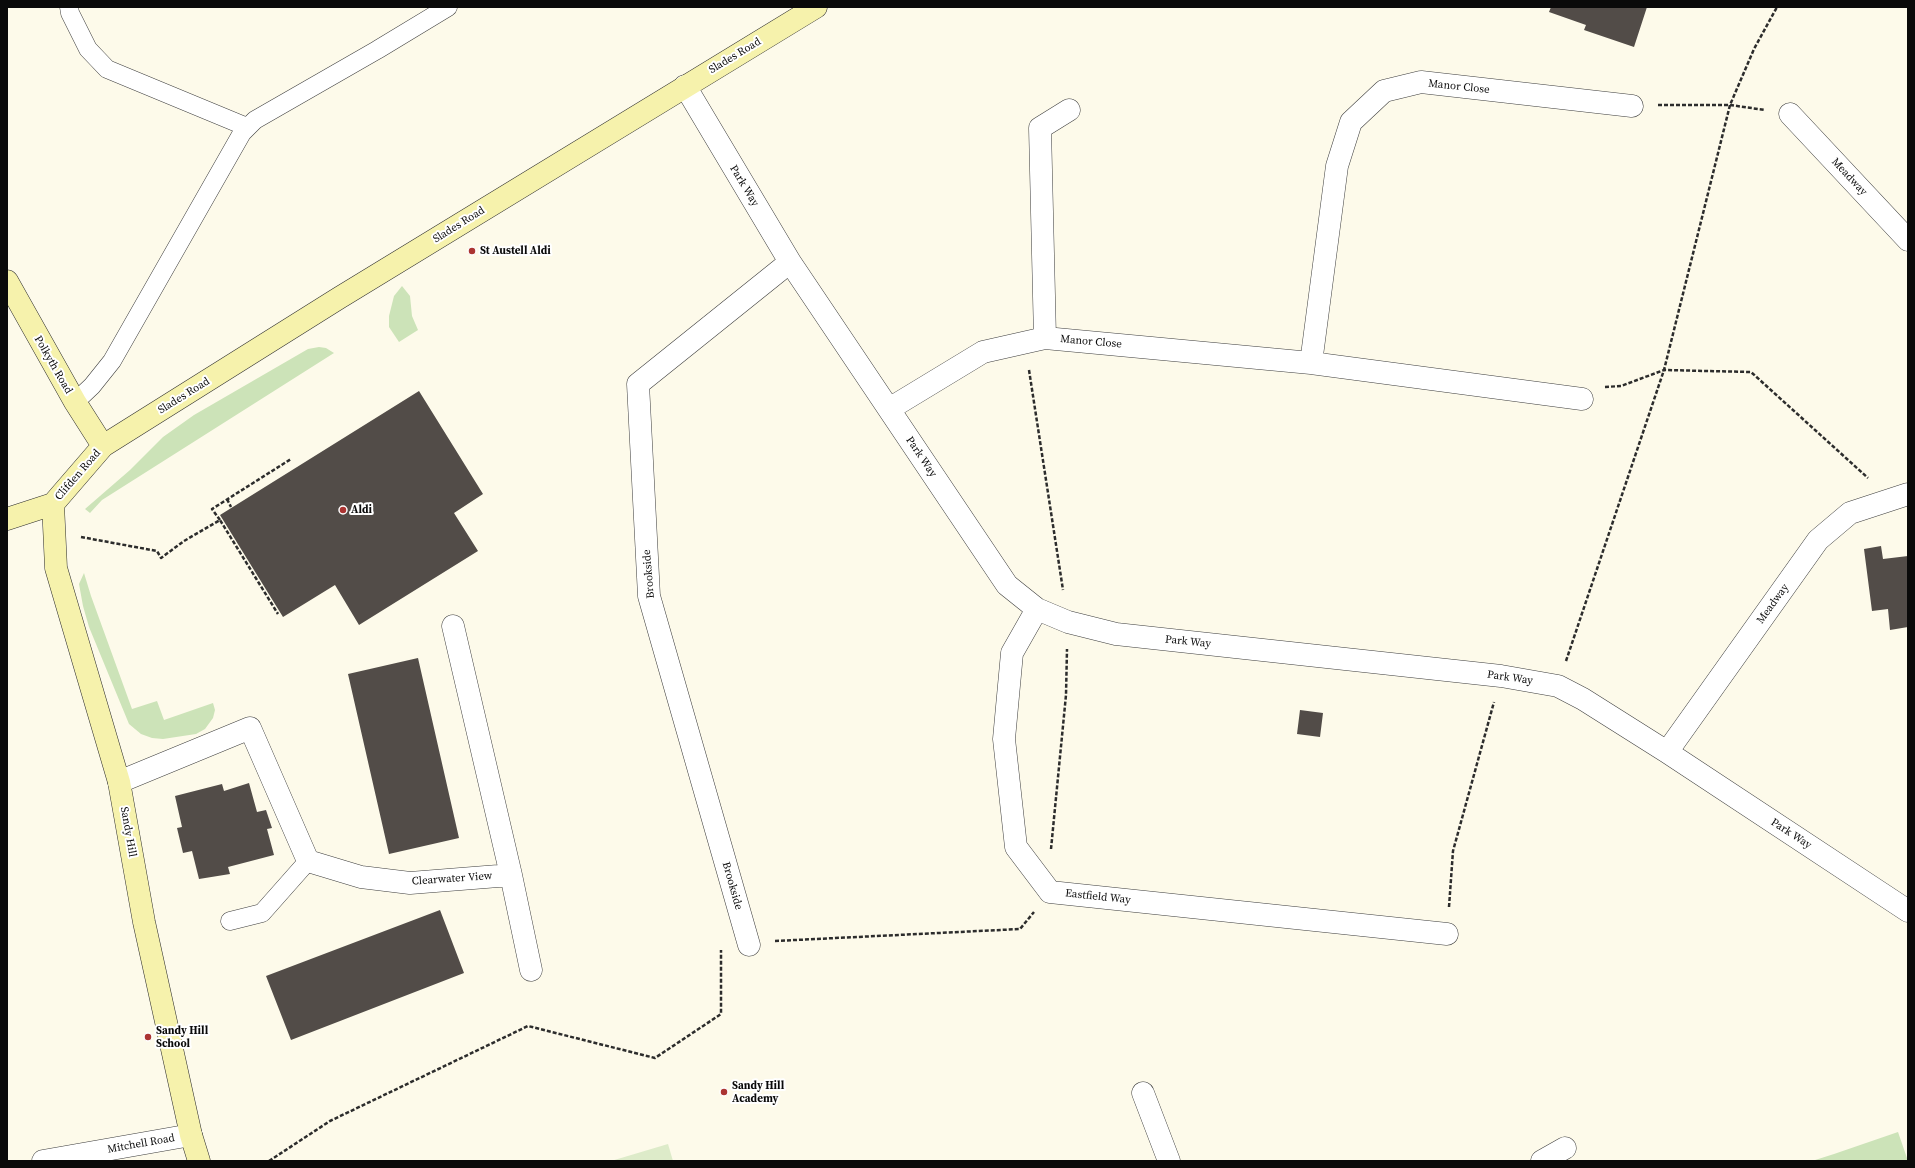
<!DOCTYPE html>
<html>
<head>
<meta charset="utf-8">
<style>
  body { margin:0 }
  #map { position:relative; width:1915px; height:1168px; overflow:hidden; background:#fdfaea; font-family:"Source Serif 4",serif }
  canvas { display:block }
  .frame { position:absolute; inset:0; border:8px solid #0a0a0a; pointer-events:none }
</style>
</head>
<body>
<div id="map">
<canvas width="1915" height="1168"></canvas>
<div class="frame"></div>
</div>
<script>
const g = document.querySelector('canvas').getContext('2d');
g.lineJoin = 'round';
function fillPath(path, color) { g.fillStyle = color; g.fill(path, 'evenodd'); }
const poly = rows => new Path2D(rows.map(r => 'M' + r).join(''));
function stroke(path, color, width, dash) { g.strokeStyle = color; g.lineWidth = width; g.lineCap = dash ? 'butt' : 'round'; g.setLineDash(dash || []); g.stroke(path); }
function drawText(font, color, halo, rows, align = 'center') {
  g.font = font + ' "Source Serif 4",serif'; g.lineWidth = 4; g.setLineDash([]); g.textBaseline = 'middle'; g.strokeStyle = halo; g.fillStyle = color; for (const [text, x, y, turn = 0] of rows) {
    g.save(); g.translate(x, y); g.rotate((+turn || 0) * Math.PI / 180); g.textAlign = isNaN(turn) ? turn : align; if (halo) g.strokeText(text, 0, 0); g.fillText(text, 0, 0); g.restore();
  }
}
fillPath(poly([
  [402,286,410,296,412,316,418,330,399,342,389,327,389,316,394,296],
  [319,347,326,348,334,353,102,500,90,513,85,509,130,470,163,437,194,415,308,349],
  [84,573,91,596,132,709,157,701,164,720,213,703,215,710,213,718,205,729,196,734,163,739,152,738,141,734,129,724,89,627,83,606,79,584],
  [1898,1132,1908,1161,1812,1161,1834,1154]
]), '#cce3b8');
fillPath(poly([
  [668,1144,673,1161,611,1161]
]), '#ddebc9');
fillPath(poly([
  [1551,7,1647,7,1634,47,1584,30,1586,25,1549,12],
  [419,391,483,494,454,513,478,551,359,625,335,585,283,617,220,515],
  [1881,546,1883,559,1908,556,1908,627,1890,630,1888,609,1872,611,1864,549],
  [418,658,459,838,389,854,348,674],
  [1300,710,1323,713,1320,737,1297,734],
  [249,783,257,812,266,810,272,828,267,829,274,855,228,867,230,874,199,879,192,851,183,853,177,828,182,827,175,796,222,784,224,791],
  [440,910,464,973,291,1040,266,976]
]), '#524c48');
const lane = poly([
  [69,7,70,13,88,49,107,69,247,127],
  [75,402,92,386,112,361,242,133,255,120,377,50,448,7],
  [230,921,262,913,308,861]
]);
const street = poly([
  [685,86,790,262,1007,585,1037,609,1068,622,1116,634,1501,676,1558,686,1583,699,1667,752,1908,911],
  [1790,114,1908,240],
  [1045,338,1040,128,1069,110],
  [1311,363,1337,166,1351,122,1384,91,1421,82,1632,106],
  [889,409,983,352,1045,338,1311,363,1582,399],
  [1037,609,1012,653,1004,739,1016,847,1050,892,1447,934],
  [1667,752,1818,540,1850,513,1908,494],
  [119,782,250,728,308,861,361,877,410,883,511,875,453,626],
  [511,875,531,970],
  [749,945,649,596,638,384,790,262],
  [1143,1093,1169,1161],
  [43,1161,191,1135],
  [1542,1161,1565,1148]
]);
const secondary = poly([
  [7,281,75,402,103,446],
  [53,504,56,568,119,782,144,922,191,1135,199,1161],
  [7,519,53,504,103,446,339,298,816,7]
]);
stroke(lane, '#3d3d3d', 19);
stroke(street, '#3d3d3d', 23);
stroke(secondary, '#2c2c2c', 23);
stroke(poly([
  [1658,105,1730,105,1765,110],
  [1029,370,1063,590],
  [1605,387,1621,386,1664,370,1751,372,1868,478],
  [227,499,231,507],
  [220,520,212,509,291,459],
  [81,537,157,551,161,558,184,541,220,520,278,614],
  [1566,661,1664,370,1730,105,1754,49,1777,7],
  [1051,849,1066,695,1067,649],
  [1449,907,1453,851,1494,702],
  [775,941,1020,929,1034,912],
  [269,1161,330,1121,528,1026,655,1058,721,1014,721,950]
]), '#2c2c2c', 2.5, [4, 2]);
stroke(lane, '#fff', 18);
stroke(street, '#fff', 22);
stroke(secondary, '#f6f2ac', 22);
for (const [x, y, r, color] of [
  [472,251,4,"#ab3432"],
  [343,510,4,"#ab3432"],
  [148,1037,4,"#ab3432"],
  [724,1092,4,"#ab3432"]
]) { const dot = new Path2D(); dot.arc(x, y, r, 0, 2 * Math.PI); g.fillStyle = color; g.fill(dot); stroke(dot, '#fff', 1.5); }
drawText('11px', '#0a0a0a', '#fff', [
  ["Slades Road",735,56,-31],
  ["Manor Close",1459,87,6],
  ["Meadway",1849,177,47],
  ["Park Way",744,186,59],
  ["Slades Road",459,225,-32],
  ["Manor Close",1091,342,5],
  ["Polkyth Road",53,365,60],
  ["Slades Road",184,396,-32],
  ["Park Way",921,457,56],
  ["Clifden Road",78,475,-49],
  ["Brookside",649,574,-95],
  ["Meadway",1773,604,-54],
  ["Park Way",1188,642,6],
  ["Park Way",1510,678,8],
  ["Sandy Hill",128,832,80],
  ["Park Way",1791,834,33],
  ["Clearwater View",452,879,-4],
  ["Brookside",732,886,74],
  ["Eastfield Way",1098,897,6],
  ["Mitchell Road",141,1144,-10]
]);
drawText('bold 11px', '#0a0a0a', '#fff', [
  ["St Austell Aldi",480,251],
  ["Aldi",351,510],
  ["Sandy Hill",156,1031],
  ["School",156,1044],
  ["Sandy Hill",732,1086],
  ["Academy",732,1099]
], 'left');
</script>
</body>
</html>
